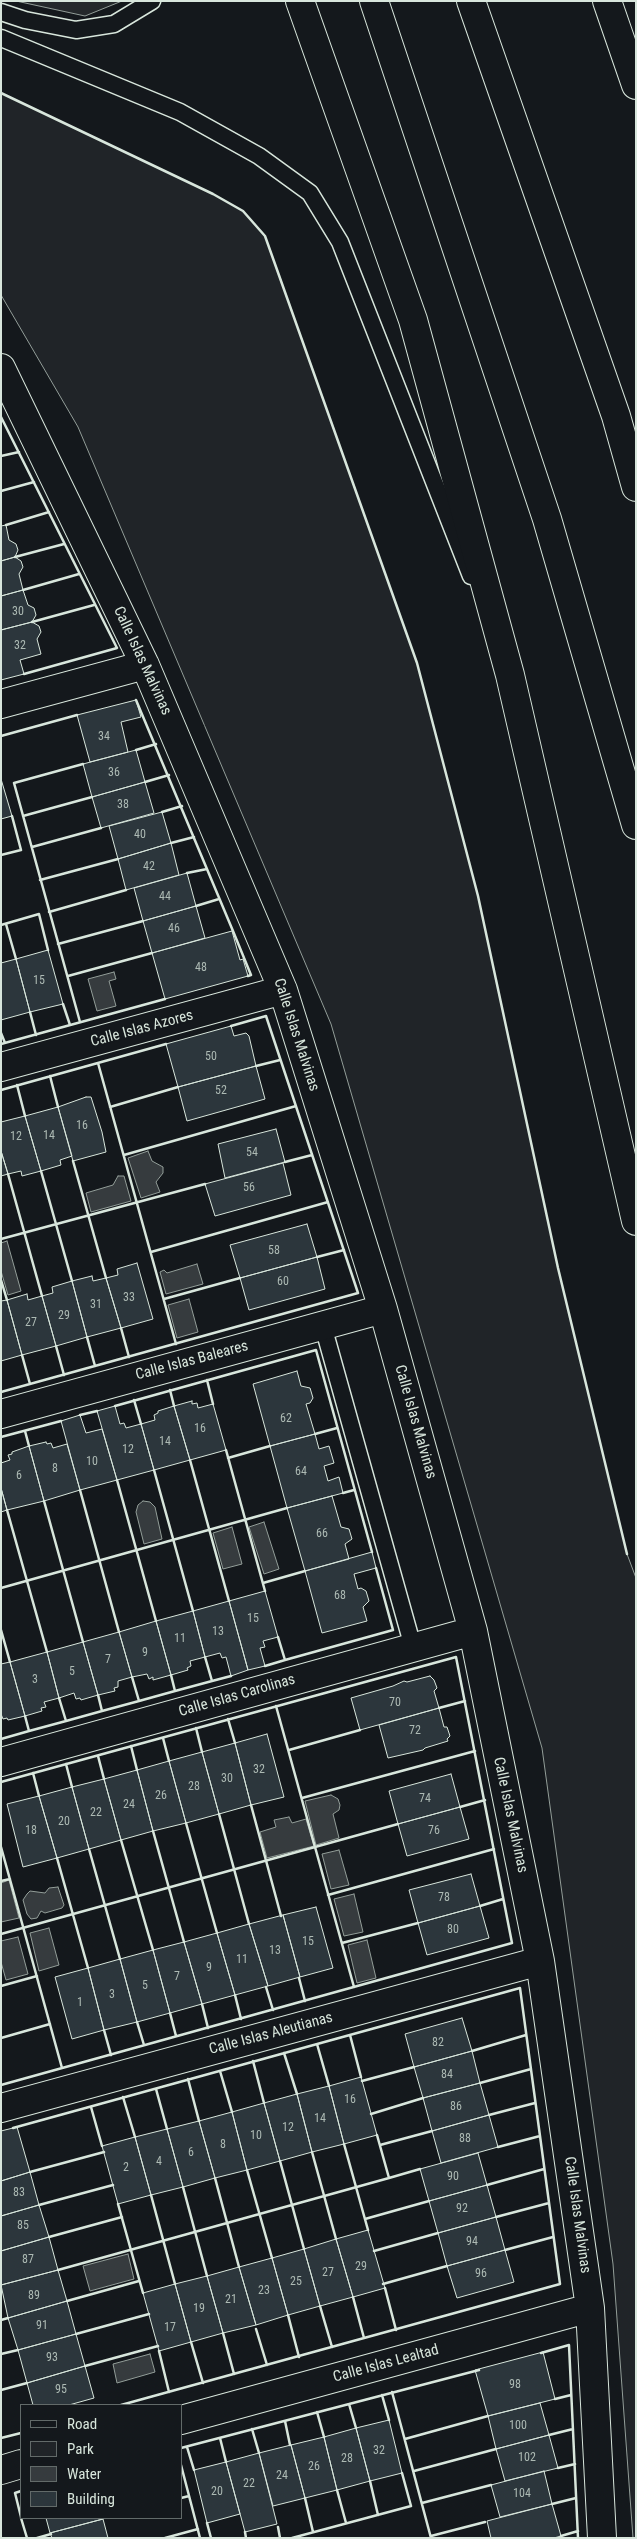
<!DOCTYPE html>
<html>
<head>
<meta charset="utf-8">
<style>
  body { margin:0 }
  #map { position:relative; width:637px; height:2539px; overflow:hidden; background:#14181c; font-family:"Roboto Condensed",sans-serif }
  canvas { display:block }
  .frame { position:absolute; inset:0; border:2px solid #d8e6dc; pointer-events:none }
  .legend { position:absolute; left:20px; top:2404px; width:162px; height:115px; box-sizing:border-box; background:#14181c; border:1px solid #626a69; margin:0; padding:6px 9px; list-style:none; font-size:15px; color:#d8e6dc }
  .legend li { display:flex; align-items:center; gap:10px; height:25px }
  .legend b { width:25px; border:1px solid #626a69 }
</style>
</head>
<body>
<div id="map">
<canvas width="637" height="2539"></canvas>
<div class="frame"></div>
<ul class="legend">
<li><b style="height:6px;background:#14181c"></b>Road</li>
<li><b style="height:14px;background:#202428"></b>Park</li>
<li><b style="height:14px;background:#363b3e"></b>Water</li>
<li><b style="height:14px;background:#2c363c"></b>Building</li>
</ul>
</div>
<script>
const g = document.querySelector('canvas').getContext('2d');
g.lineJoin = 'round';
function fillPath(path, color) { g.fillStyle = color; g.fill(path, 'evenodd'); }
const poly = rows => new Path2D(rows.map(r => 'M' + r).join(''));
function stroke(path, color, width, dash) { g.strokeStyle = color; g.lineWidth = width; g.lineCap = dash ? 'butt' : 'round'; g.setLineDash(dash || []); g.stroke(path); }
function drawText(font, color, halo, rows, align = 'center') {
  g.font = font + ' "Roboto Condensed",sans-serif'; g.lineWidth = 4; g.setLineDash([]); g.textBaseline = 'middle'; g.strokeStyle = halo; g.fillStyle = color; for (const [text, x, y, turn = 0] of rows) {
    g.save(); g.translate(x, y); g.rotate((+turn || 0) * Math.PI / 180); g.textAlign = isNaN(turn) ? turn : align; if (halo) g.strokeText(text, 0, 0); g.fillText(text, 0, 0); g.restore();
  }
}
const green = poly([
  [1,93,213,194,243,211,265,236,417,663,478,896,558,1268,627,1554,636,1578,636,2538,633,2538,613,2264,542,1748,331,1024,78,427,1,295,1,93]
]);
fillPath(green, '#202428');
stroke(green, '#939e99', 1);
const parking = poly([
  [16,1,122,1,85,16,16,1]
]);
fillPath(parking, '#24282b');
stroke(parking, '#939e99', 1);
const water = poly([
  [114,972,116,979,109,981,116,1006,97,1011,88,979,114,972],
  [148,1151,152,1161,163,1167,163,1173,156,1182,160,1192,141,1198,128,1158,148,1151],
  [118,1176,124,1176,131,1201,91,1212,86,1193,113,1185,118,1176],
  [7,1241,21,1291,8,1295,1,1271,1,1243,7,1241],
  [197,1264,203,1284,166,1294,160,1272,164,1270,167,1273,197,1264],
  [189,1299,198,1332,177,1338,168,1305,189,1299],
  [143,1501,150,1502,155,1507,162,1539,144,1544,136,1512,138,1505,143,1501],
  [264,1522,279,1569,264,1574,249,1527,264,1522],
  [232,1527,242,1564,223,1569,213,1533,232,1527],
  [331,1795,338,1799,340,1805,339,1810,333,1814,339,1838,316,1845,305,1801,331,1795],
  [289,1817,292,1823,306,1819,314,1846,267,1858,260,1832,276,1827,274,1820,289,1817],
  [339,1850,349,1885,331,1889,322,1854,339,1850],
  [9,1880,19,1918,1,1922,1,1883,9,1880],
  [58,1887,64,1905,62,1908,45,1913,41,1911,37,1918,31,1919,27,1914,23,1900,27,1894,30,1891,45,1893,49,1888,58,1887],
  [354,1894,363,1932,344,1936,334,1899,354,1894],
  [49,1928,59,1965,39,1971,30,1933,49,1928],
  [18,1937,28,1974,6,1980,1,1962,1,1941,18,1937],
  [367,1940,376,1978,357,1983,348,1945,367,1940],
  [128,2254,134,2279,90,2291,83,2266,128,2254],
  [150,2354,155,2372,117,2383,113,2364,150,2354]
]);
fillPath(water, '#363b3e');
stroke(water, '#939e99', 1);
const building = poly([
  [6,525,9,540,16,544,18,550,15,557,1,561,1,526,6,525],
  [15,557,21,561,23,567,19,574,23,590,1,596,1,561,15,557],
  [23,590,28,605,34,608,36,615,32,622,1,630,1,596,23,590],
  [32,622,39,626,41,632,37,639,41,654,20,660,24,674,1,680,1,630,32,622],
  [136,700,141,717,121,722,128,752,90,762,77,715,136,700],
  [136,750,145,782,92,797,83,764,136,750],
  [1,779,12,816,1,819,1,779],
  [145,782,154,813,101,828,92,797,145,782],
  [162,812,171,843,118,859,109,826,162,812],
  [171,843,179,875,126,890,118,859,171,843],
  [187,873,196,906,143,921,134,888,187,873],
  [196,906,205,938,152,953,143,921,196,906],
  [232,931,240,960,243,959,248,976,165,999,152,953,232,931],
  [48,950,63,1004,30,1012,16,959,48,950],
  [16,959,30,1012,1,1020,1,963,16,959],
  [231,1026,234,1036,246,1033,249,1036,256,1066,178,1087,166,1044,231,1026],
  [256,1066,265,1099,187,1121,178,1087,256,1066],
  [86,1097,91,1097,102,1132,106,1152,73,1161,58,1107,86,1097],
  [58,1107,72,1156,60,1160,61,1165,41,1171,25,1116,58,1107],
  [25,1116,41,1171,22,1176,21,1171,8,1174,1,1151,1,1122,25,1116],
  [276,1129,285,1162,225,1178,218,1144,276,1129],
  [1,1151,8,1174,1,1176,1,1151],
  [283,1163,291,1195,215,1216,205,1184,283,1163],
  [307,1224,317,1257,240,1278,230,1245,307,1224],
  [317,1257,325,1289,249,1310,240,1278,317,1257],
  [137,1263,153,1319,121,1328,106,1278,118,1275,117,1269,137,1263],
  [92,1276,93,1281,106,1278,121,1328,87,1337,72,1281,92,1276],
  [72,1281,87,1337,56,1346,42,1296,53,1293,52,1287,72,1281],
  [27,1294,28,1300,42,1296,56,1346,22,1355,7,1300,27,1294],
  [7,1300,22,1355,1,1361,1,1301,7,1300],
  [297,1371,301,1386,310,1388,313,1398,310,1403,306,1404,315,1434,270,1446,253,1384,297,1371],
  [192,1401,192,1404,197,1403,198,1408,213,1404,226,1450,190,1460,174,1406,192,1401],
  [115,1406,120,1424,124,1423,126,1428,141,1424,154,1470,117,1480,97,1411,115,1406],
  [174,1406,190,1460,154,1470,141,1424,155,1420,154,1415,158,1413,158,1411,174,1406],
  [80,1415,86,1433,102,1429,117,1480,80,1490,61,1421,80,1415],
  [315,1434,319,1449,329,1446,334,1463,324,1466,328,1481,339,1477,343,1493,287,1508,270,1446,315,1434],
  [46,1442,47,1444,51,1443,53,1448,67,1444,80,1490,44,1501,29,1446,46,1442],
  [29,1446,44,1501,7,1510,1,1488,1,1463,10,1460,8,1455,12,1454,12,1452,29,1446],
  [1,1488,7,1510,1,1512,1,1488],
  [332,1496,341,1527,349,1529,352,1539,345,1544,349,1559,305,1571,287,1508,332,1496],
  [372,1552,376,1568,354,1574,358,1589,361,1588,366,1591,369,1601,363,1607,367,1621,322,1633,305,1571,372,1552],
  [265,1591,278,1637,263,1641,265,1647,260,1648,265,1666,248,1670,229,1601,265,1591],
  [229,1601,248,1670,231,1676,226,1657,222,1658,220,1653,205,1657,193,1611,229,1601],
  [193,1611,205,1657,190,1661,191,1666,187,1668,188,1670,171,1675,156,1621,193,1611],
  [156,1621,171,1675,153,1680,153,1677,149,1679,147,1674,132,1677,119,1632,156,1621],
  [119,1632,132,1677,118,1681,118,1687,114,1688,115,1691,98,1695,83,1642,119,1632],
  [83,1642,98,1695,81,1700,80,1698,76,1699,74,1693,59,1698,47,1652,83,1642],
  [47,1652,59,1698,44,1702,46,1707,41,1708,42,1711,25,1716,10,1662,47,1652],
  [10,1662,25,1716,8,1720,7,1718,3,1719,1,1714,1,1664,10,1662],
  [430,1676,434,1680,437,1688,434,1691,439,1708,360,1730,351,1698,393,1686,404,1681,407,1682,430,1676],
  [439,1708,444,1727,447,1727,450,1736,447,1739,448,1741,425,1748,423,1750,388,1758,379,1725,439,1708],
  [267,1734,284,1797,251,1805,235,1743,267,1734],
  [235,1743,251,1805,219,1814,202,1752,235,1743],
  [202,1752,219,1814,186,1823,169,1761,202,1752],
  [169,1761,186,1823,153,1831,137,1770,169,1761],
  [137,1770,153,1831,121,1840,104,1779,137,1770],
  [451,1774,460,1807,398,1824,389,1791,451,1774],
  [104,1779,121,1840,89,1849,72,1787,104,1779],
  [72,1787,89,1849,57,1858,39,1796,72,1787],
  [39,1796,57,1858,23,1867,7,1804,39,1796],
  [460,1807,469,1839,407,1856,398,1824,460,1807],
  [471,1874,480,1906,418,1923,409,1890,471,1874],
  [480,1906,489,1938,427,1955,418,1923,480,1906],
  [316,1907,333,1968,300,1977,283,1915,316,1907],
  [283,1915,300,1977,268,1986,249,1924,283,1915],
  [249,1924,268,1986,235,1995,217,1933,249,1924],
  [217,1933,235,1995,202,2004,184,1942,217,1933],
  [184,1942,202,2004,170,2013,153,1950,184,1942],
  [153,1950,170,2013,137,2022,120,1959,153,1950],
  [120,1959,137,2022,104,2030,88,1968,120,1959],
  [88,1968,104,2030,72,2039,55,1977,88,1968],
  [462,2018,472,2051,414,2067,405,2034,462,2018],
  [472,2051,480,2083,423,2098,414,2067,472,2051],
  [361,2077,377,2135,344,2144,329,2086,361,2077],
  [480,2083,489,2115,432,2131,423,2098,480,2083],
  [329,2086,344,2144,312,2152,297,2094,329,2086],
  [297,2094,312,2152,280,2161,264,2103,297,2094],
  [264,2103,280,2161,247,2170,232,2112,264,2103],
  [232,2112,247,2170,215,2178,199,2121,232,2112],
  [489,2115,498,2147,441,2163,432,2131,489,2115],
  [199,2121,215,2178,183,2187,167,2129,199,2121],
  [17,2127,30,2172,1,2181,1,2131,17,2127],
  [167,2129,183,2187,151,2195,135,2137,167,2129],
  [135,2137,151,2195,118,2204,102,2146,135,2137],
  [478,2153,487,2185,429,2201,420,2169,478,2153],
  [30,2172,39,2205,1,2216,1,2181,30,2172],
  [487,2185,496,2217,438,2233,429,2201,487,2185],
  [39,2205,49,2237,1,2251,1,2216,39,2205],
  [496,2217,505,2250,447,2266,438,2233,496,2217],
  [368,2230,385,2288,353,2297,336,2239,368,2230],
  [49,2237,58,2270,1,2285,1,2251,49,2237],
  [336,2239,353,2297,320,2306,304,2249,336,2239],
  [304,2249,320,2306,288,2315,272,2258,304,2249],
  [505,2250,514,2282,457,2298,447,2266,505,2250],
  [272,2258,288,2315,256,2325,239,2267,272,2258],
  [239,2267,256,2325,223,2333,207,2276,239,2267],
  [58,2270,67,2301,8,2318,1,2285,58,2270],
  [207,2276,223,2333,191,2342,175,2284,207,2276],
  [175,2284,191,2342,159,2351,143,2293,175,2284],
  [67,2301,76,2334,18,2350,8,2318,67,2301],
  [76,2334,85,2366,27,2383,18,2350,76,2334],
  [543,2352,555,2399,488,2416,475,2370,543,2352],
  [85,2366,94,2398,69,2405,33,2405,27,2383,85,2366],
  [540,2403,549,2435,496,2449,488,2416,540,2403],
  [389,2420,402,2473,370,2481,356,2428,389,2420],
  [356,2428,370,2481,337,2490,324,2437,356,2428],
  [549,2435,558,2468,505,2481,496,2449,549,2435],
  [324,2437,337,2490,305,2498,291,2445,324,2437],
  [291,2445,305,2498,273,2506,259,2453,291,2445],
  [259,2453,277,2524,245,2532,226,2462,259,2453],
  [226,2462,240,2514,207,2523,194,2470,226,2462],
  [544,2471,552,2504,500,2517,491,2485,544,2471],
  [552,2504,561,2536,554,2538,491,2538,487,2521,552,2504],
  [46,2518,103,2518,103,2519,50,2533,46,2518],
  [103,2519,108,2538,52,2538,50,2533,103,2519]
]);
fillPath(building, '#2c363c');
stroke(building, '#d8e6dc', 1);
const lane = poly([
  [1,12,25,20,76,30,114,24,152,1],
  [1,38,180,112,259,156,310,193,340,242,471,576],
  [323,1326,413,1647]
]);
const street = poly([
  [1,368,145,665,283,990,383,1309,473,1631,540,1961,590,2308,602,2538],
  [1,704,145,665],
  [1,1067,283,990],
  [1,1414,383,1309],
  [1,1762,473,1631],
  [1,2108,540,1961],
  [181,2420,590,2308],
  [1,2470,21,2464]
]);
const highway = poly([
  [300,1,413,320,510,675,636,1221],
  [374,1,547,519,636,825],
  [471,1,616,416,636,487],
  [607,1,636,85]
]);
stroke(lane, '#d8e6dc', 19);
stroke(street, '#d8e6dc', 30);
stroke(highway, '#d8e6dc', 30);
stroke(lane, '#14181c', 16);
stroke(street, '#14181c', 28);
stroke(highway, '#14181c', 28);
stroke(poly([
  [1,93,213,194,243,211,265,236,417,663,478,896,558,1268,627,1554],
  [1,417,117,648,24,674],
  [1,456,19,452],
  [1,491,34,482],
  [6,525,49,512],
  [15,557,64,544],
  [23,590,79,574],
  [32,622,94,605],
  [136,700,233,931,251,975,248,976],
  [1,736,77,715],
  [136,750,156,744],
  [145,782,169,775],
  [162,812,182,806],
  [23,816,92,797],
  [171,843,194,837],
  [32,847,101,828],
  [1,855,21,850,12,816],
  [187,873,207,869],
  [40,880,118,859],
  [196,906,219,899],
  [49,912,126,890],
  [6,924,16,959],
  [1,925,39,914,48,950],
  [58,944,143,921],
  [68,976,152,953],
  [63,1004,70,1025],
  [30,1012,36,1035],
  [80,1022,14,783,83,764],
  [1,1033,5,1043],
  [1,1044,165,999],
  [98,1063,176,1344],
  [256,1066,280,1060],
  [50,1076,58,1107],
  [17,1085,25,1116],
  [1,1090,166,1044],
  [110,1107,178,1087],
  [124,1155,296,1106],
  [73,1161,106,1278],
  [285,1162,312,1155],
  [41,1171,72,1281],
  [8,1174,42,1296],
  [1,1239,205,1184],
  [151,1252,328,1202],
  [317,1257,344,1250],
  [1,1280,7,1300],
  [164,1299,240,1278],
  [121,1328,129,1357],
  [87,1337,95,1366],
  [56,1346,64,1375],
  [22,1355,30,1384],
  [207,1380,213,1404],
  [170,1390,174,1406],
  [1,1392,358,1293,266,1016,231,1026],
  [134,1400,141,1424],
  [115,1406,316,1350,372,1552],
  [80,1415,97,1411],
  [25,1431,29,1446],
  [315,1434,337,1428],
  [1,1437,61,1421],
  [226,1450,265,1591],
  [228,1458,270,1446],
  [190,1460,229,1601],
  [154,1470,193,1611],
  [117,1480,156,1621],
  [80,1490,119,1632],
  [343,1493,354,1490],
  [44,1501,83,1642],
  [7,1510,47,1652],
  [263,1583,305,1571],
  [1,1588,287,1508],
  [1,1630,10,1662],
  [278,1637,285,1660,393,1630,376,1568],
  [205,1657,212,1681,231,1676],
  [265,1666,285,1660],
  [171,1675,175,1691,212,1681],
  [132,1677,139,1701,175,1691],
  [98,1695,102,1711,139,1701],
  [59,1698,66,1721,102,1711],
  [439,1708,465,1701],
  [25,1716,29,1731,66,1721],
  [228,1719,235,1743],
  [196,1728,202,1752],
  [163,1738,169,1761],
  [1,1739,29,1731],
  [131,1746,137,1770],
  [289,1750,360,1730],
  [98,1756,104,1779],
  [66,1764,72,1787],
  [33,1773,39,1796],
  [1,1782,456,1657,512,1943,1,2085],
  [302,1798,475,1751],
  [251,1805,281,1916],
  [460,1807,485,1800],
  [219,1814,249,1924],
  [186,1823,217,1933],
  [153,1831,184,1942],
  [121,1840,153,1950],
  [1,1847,62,2068],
  [89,1849,120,1959],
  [57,1858,88,1968],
  [1,1881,10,1879],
  [328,1895,494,1849],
  [480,1906,503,1899],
  [1,1934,315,1847,276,1706],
  [342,1943,418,1923],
  [299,1978,305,2001],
  [1,1986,37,1976],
  [266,1987,273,2010],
  [354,1987,315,1847,398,1824],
  [235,1995,241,2019],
  [202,2004,208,2028],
  [170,2013,176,2036],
  [137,2022,144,2045],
  [104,2030,111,2055],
  [350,2035,361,2077],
  [1,2038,50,2024],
  [317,2044,329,2086],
  [472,2051,526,2035],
  [284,2053,297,2094],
  [253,2061,264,2103],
  [220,2071,232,2112],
  [188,2079,199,2121],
  [362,2081,414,2067],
  [480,2083,531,2069],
  [156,2089,167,2129],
  [123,2097,135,2137],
  [91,2107,102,2146],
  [371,2114,423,2098],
  [489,2115,535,2103],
  [13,2128,520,1988,560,2284,121,2405],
  [377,2135,389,2178,420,2169],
  [344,2144,368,2230],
  [380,2145,432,2131],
  [498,2147,540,2136],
  [312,2152,336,2239],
  [280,2161,304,2249],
  [247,2170,272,2258],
  [30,2172,104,2152],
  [215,2178,239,2267],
  [487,2185,544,2169],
  [183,2187,207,2276],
  [151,2195,175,2284],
  [118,2204,143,2293],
  [39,2205,113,2185],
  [496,2217,549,2203],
  [365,2219,429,2201],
  [49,2237,122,2217],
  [505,2250,553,2237],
  [374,2251,438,2233],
  [58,2270,389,2178],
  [383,2284,447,2266],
  [385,2288,396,2330],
  [353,2297,364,2338],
  [67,2301,139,2281],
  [320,2306,332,2347],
  [288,2315,299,2357],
  [1,2320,8,2318],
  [256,2329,267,2365],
  [223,2333,234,2374],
  [76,2334,149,2314],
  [191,2342,203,2383],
  [159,2351,169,2392],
  [541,2353,569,2345,578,2538],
  [1,2354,18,2350],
  [85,2366,158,2346],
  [1,2390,27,2383],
  [392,2392,431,2538],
  [382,2395,389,2420],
  [555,2399,571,2395],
  [349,2404,356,2428],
  [317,2412,324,2437],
  [285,2421,290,2445],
  [252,2429,259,2453],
  [549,2435,573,2429],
  [1,2438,21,2433],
  [220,2438,226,2462],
  [405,2439,488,2416],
  [187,2447,194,2470],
  [181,2448,479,2370],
  [181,2465,200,2538],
  [558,2468,575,2464],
  [414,2471,496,2449],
  [370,2481,378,2515],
  [337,2490,346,2523],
  [21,2491,15,2493,21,2517],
  [181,2498,189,2496],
  [305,2498,313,2532],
  [422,2503,491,2485],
  [552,2504,576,2498],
  [21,2518,27,2538],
  [207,2523,211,2538],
  [278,2527,280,2538],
  [245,2532,246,2538],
  [431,2536,485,2522],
  [561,2536,578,2531],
  [37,2538,51,2534],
  [165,2538,198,2529],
  [292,2538,411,2506,402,2473]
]), '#d8e6dc', 2.5);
drawText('12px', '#adbab4', null, [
  ["30",18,612],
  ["32",20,646],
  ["34",104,737],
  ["36",114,773],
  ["38",123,805],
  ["40",140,835],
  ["42",149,867],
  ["44",165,897],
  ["46",174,929],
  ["48",201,968],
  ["15",39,981],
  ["50",211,1057],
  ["52",221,1091],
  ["16",82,1126],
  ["14",49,1136],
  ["12",16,1137],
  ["54",252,1153],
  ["56",249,1188],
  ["58",274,1251],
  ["60",283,1282],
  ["33",129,1298],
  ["31",96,1305],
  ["29",64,1316],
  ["27",31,1323],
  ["62",286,1419],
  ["16",200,1429],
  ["14",165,1442],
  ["12",128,1450],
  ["10",92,1462],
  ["8",55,1469],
  ["64",301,1472],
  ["6",19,1476],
  ["66",322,1534],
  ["68",340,1596],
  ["15",253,1619],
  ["13",218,1632],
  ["11",180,1639],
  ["9",145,1653],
  ["7",108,1660],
  ["5",72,1672],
  ["3",35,1680],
  ["70",395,1703],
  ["72",415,1731],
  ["32",259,1770],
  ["30",227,1779],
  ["28",194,1787],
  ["26",161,1796],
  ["74",425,1799],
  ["24",129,1805],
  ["22",96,1813],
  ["20",64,1822],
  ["18",31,1831],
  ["76",434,1831],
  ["78",444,1898],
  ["80",453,1930],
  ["15",308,1942],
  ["13",275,1951],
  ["11",242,1960],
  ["9",209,1968],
  ["7",177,1977],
  ["5",145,1986],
  ["3",112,1995],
  ["1",80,2003],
  ["82",438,2043],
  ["84",447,2075],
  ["16",350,2100],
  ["86",456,2107],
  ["14",320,2119],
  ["12",288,2128],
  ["10",256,2136],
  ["88",465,2139],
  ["8",223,2145],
  ["6",191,2153],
  ["4",159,2162],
  ["2",126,2168],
  ["90",453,2177],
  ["83",19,2193],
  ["92",462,2209],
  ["85",23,2226],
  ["94",472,2242],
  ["87",28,2260],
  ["29",361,2267],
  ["27",328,2273],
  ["96",481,2274],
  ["25",296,2282],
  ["23",264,2291],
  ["89",34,2296],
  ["21",231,2300],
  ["19",199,2309],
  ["91",42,2326],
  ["17",170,2328],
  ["93",52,2358],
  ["98",515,2385],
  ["95",61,2390],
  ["100",518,2426],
  ["32",379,2451],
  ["102",527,2458],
  ["28",347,2459],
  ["26",314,2467],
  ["24",282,2476],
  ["22",249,2484],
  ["20",217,2492],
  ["104",522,2494]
]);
drawText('15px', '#d8e6dc', '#14181c', [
  ["Calle Islas Malvinas",142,661,65],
  ["Calle Islas Azores",142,1029,-15],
  ["Calle Islas Malvinas",296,1035,72],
  ["Calle Islas Baleares",192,1361,-15],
  ["Calle Islas Malvinas",415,1422,74],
  ["Calle Islas Carolinas",237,1696,-16],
  ["Calle Islas Malvinas",510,1815,78],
  ["Calle Islas Aleutianas",271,2034,-15],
  ["Calle Islas Malvinas",577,2215,82],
  ["Calle Islas Lealtad",386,2364,-15]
]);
</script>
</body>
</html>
